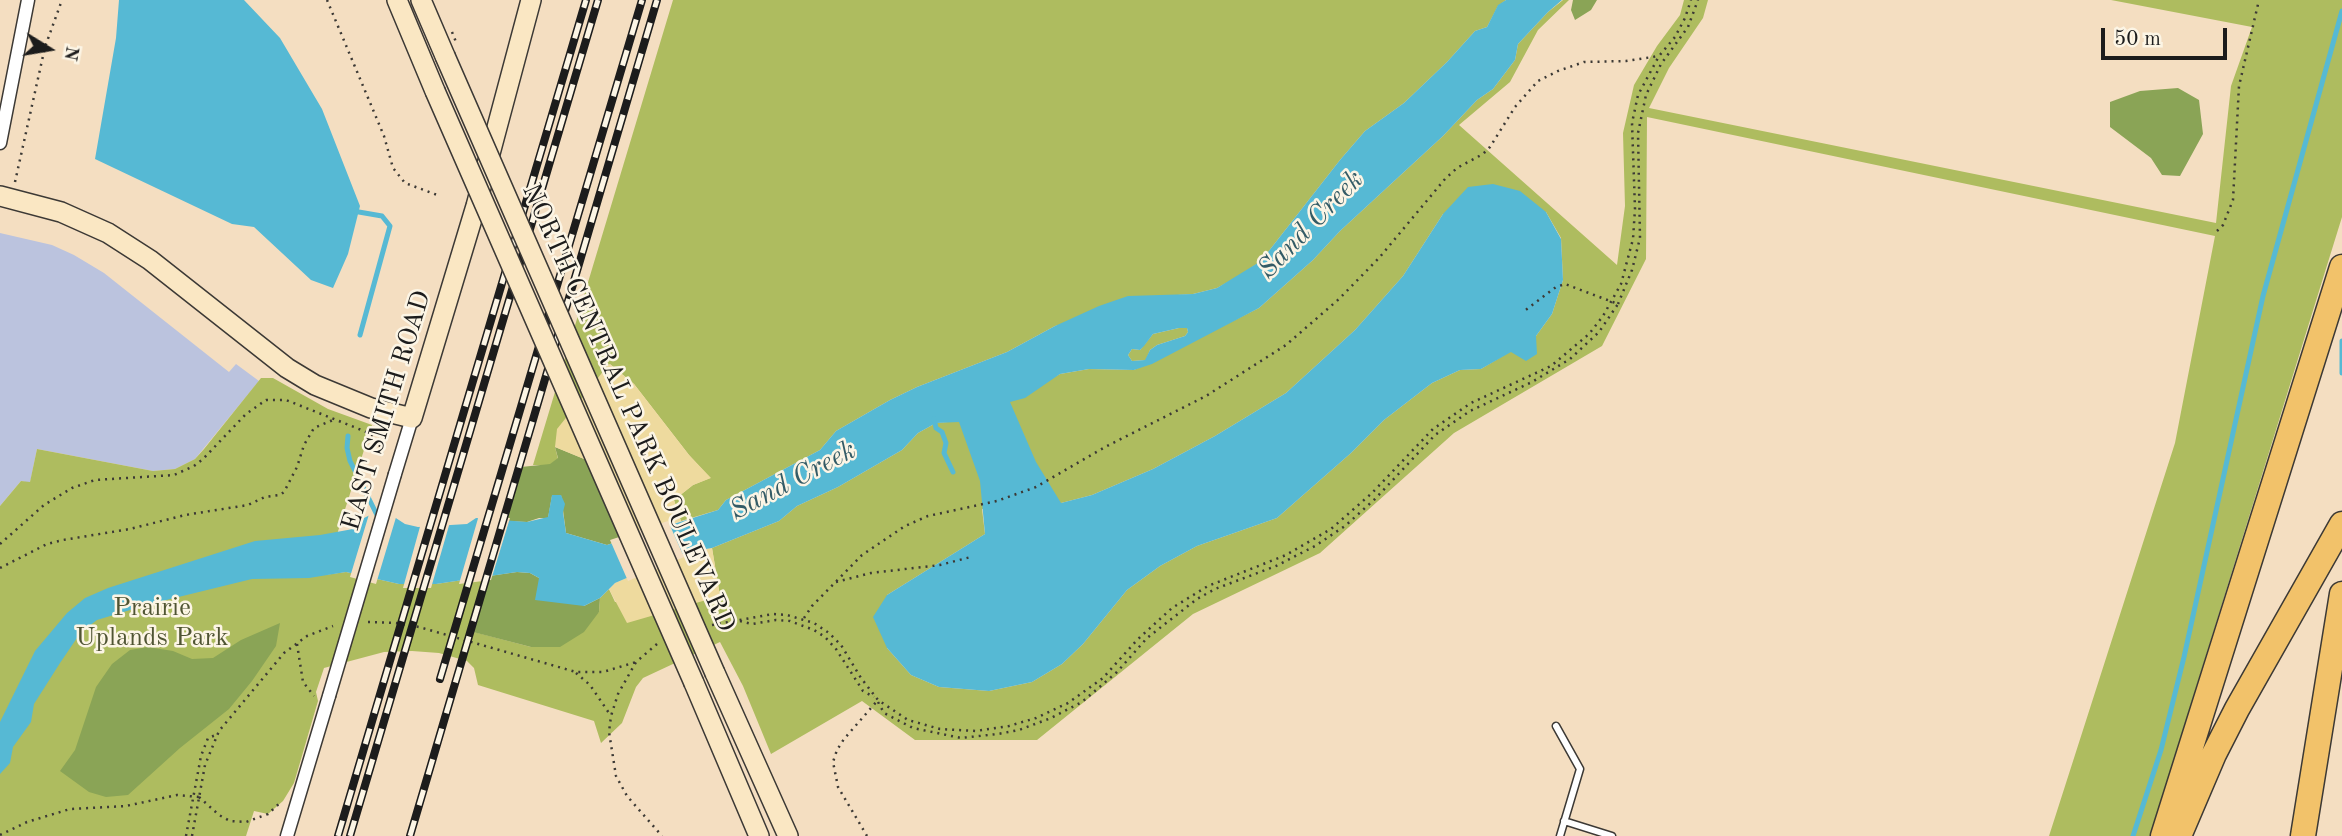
<!DOCTYPE html>
<html>
<head>
<meta charset="utf-8">
<style>
  body { margin:0 }
  #map { position:relative; width:2342px; height:836px; overflow:hidden; background:#f4dec1; font-family:"Old Standard TT",serif }
  canvas { display:block }
  .north { position:absolute; left:14px; top:14px; width:70px; height:70px; -webkit-text-stroke:5px #fcf5e5; paint-order:stroke; rotate:101deg; font-size:19px; font-weight:700; line-height:28px; text-align:center; color:#1c1c1c }
  .north::after { content:''; display:block; margin:auto; width:24px; height:32px; background:#1c1c1c; clip-path:polygon(50% 0,100% 100%,50% 72%,0 100%) }
  .scale { position:absolute; left:2101px; top:28px; width:126px; height:32px; box-sizing:border-box; border:4px solid #1c1c1c; border-top:0; padding-left:9px; font-size:21px; line-height:24px; white-space:nowrap; color:#1c1c1c; -webkit-text-stroke:5px #fcf5e5; paint-order:stroke }
</style>
</head>
<body>
<div id="map">
<canvas width="2342" height="836"></canvas>
<div class="north">N</div>
<div class="scale">50 m</div>
</div>
<script>
const g = document.querySelector('canvas').getContext('2d');
g.lineJoin = 'round';
function fillPath(path, color) { g.fillStyle = color; g.fill(path, 'evenodd'); }
const poly = rows => new Path2D(rows.map(r => 'M' + r).join(''));
function stroke(path, color, width, dash) { g.strokeStyle = color; g.lineWidth = width; g.lineCap = dash ? 'butt' : 'round'; g.setLineDash(dash || []); g.stroke(path); }
function drawText(font, color, halo, rows, align = 'center') {
  g.font = font + ' "Old Standard TT",serif'; g.lineWidth = 5; g.setLineDash([]); g.textBaseline = 'middle'; g.strokeStyle = halo; g.fillStyle = color; for (const [text, x, y, turn = 0] of rows) {
    g.save(); g.translate(x, y); g.rotate((+turn || 0) * Math.PI / 180); g.textAlign = isNaN(turn) ? turn : align; if (halo) g.strokeText(text, 0, 0); g.fillText(text, 0, 0); g.restore();
  }
}
fillPath(poly([
  [0,233,52,245,74,255,104,273,229,372,236,364,259,381,195,459,175,469,153,471,37,449,30,483,21,481,0,506]
]), '#bbc3de');
fillPath(poly([
  [673,0,1506,0,1498,6,1487,27,1475,31,1447,62,1404,103,1365,131,1340,160,1261,261,1239,276,1217,288,1193,294,1162,296,1055,326,1007,352,917,387,890,400,836,431,820,450,726,500,718,510,681,521,674,500,693,485,710,478,689,455,634,384,610,364,555,447,558,459,550,465,533,465],
  [1563,0,1569,0,1538,30,1510,82,1459,125,1617,265,1625,206,1623,133,1634,85,1657,46,1680,15,1684,0,1708,0,1703,18,1669,68,1649,108,2216,223,2231,86,2252,27,2111,0,2342,0,2342,217,2150,836,2049,836,2175,443,2215,236,1647,117,1646,259,1602,346,1454,433,1320,553,1193,614,1037,740,915,740,862,701,771,754,743,686,720,642,643,678,636,687,622,723,601,743,594,721,478,685,474,668,467,661,439,653,412,651,384,652,324,668,316,692,318,701,294,783,283,801,268,814,254,811,246,836,0,836,0,506,21,481,30,482,37,449,153,471,175,469,195,459,204,449,261,378,273,378,328,409,372,425,324,575,346,572,399,584,436,584,489,576,474,632,531,647,599,612,600,598,609,589,615,602,703,600,720,596,712,548,779,521,797,506,838,487,902,450,918,433,936,423,959,421,1043,383,1060,374,1089,369,1134,370,1259,308,1313,260,1340,231,1443,136,1477,100,1493,89,1515,60,1518,44,1548,12],
  [1546,212,1561,238,1563,280,1552,314,1536,336,1481,369,1460,370,1432,383,1384,420,1351,453,1277,518,1197,546,1160,566,1127,590,1083,644,1062,664,1032,682,989,691,939,687,911,675,887,648,887,595,985,534,982,509,1061,503,1092,495,1153,469,1215,436,1286,393,1355,330,1403,276,1443,214],
  [1179,328,1187,328,1188,332,1185,336,1157,345,1150,350,1146,360,1132,361,1128,355,1132,349,1140,350,1153,334]
]), '#aebc5f');
fillPath(poly([
  [1573,0,1597,0,1591,10,1575,20,1571,10],
  [2178,88,2199,100,2203,134,2180,176,2162,175,2151,158,2110,127,2110,102,2140,91],
  [555,447,589,461,622,540,607,545,566,533,561,495,552,496,548,518,539,518,527,522,505,521,521,467,550,464,558,458],
  [517,572,530,573,539,578,584,606,600,598,599,612,584,632,560,647,531,647,473,632,489,576],
  [280,623,276,646,252,681,229,709,180,748,128,795,106,797,89,792,60,771,75,750,96,687,112,664,130,650,148,647,173,651,192,659,213,658,241,640]
]), '#8aa456');
fillPath(poly([
  [609,364,634,384,689,455,711,478,693,485,674,500,681,521,622,540,589,461,555,447,557,429],
  [712,548,720,596,627,623,609,589,615,583,687,552]
]), '#eeda9e');
fillPath(poly([
  [119,0,244,0,280,38,322,109,360,206,348,254,333,288,311,280,254,227,232,224,95,159,116,38],
  [1506,0,1562,0,1548,12,1518,44,1515,60,1493,89,1477,100,1443,136,1340,231,1313,260,1259,308,1152,364,1134,370,1089,369,1060,374,1025,398,1010,402,1036,462,1061,503,1092,495,1153,469,1215,436,1286,393,1355,330,1403,276,1443,214,1468,187,1493,184,1520,191,1546,212,1561,239,1563,280,1552,314,1536,336,1537,354,1526,361,1511,352,1481,369,1460,370,1432,383,1384,420,1351,453,1277,518,1197,546,1160,566,1127,590,1083,644,1062,664,1032,682,989,691,939,687,911,675,887,648,873,617,887,595,985,534,980,481,959,422,936,423,918,433,902,450,838,487,797,506,779,521,712,548,687,552,615,583,600,598,584,606,535,600,539,578,530,573,517,572,436,584,399,584,346,572,309,578,252,579,150,604,97,620,81,632,60,663,34,704,31,722,13,747,10,763,0,774,0,722,35,651,67,613,85,598,108,588,255,541,320,535,353,529,361,525,364,518,382,509,405,524,418,527,467,524,476,518,527,522,548,517,552,495,561,495,565,504,563,512,566,533,607,545,718,510,726,500,820,450,836,431,890,400,917,387,1007,352,1055,326,1099,306,1128,296,1193,294,1217,288,1261,261,1340,160,1365,131,1404,103,1447,62,1475,31,1487,27,1498,5],
  [1179,328,1187,328,1188,332,1185,336,1157,345,1150,350,1145,360,1132,361,1128,355,1132,349,1140,350,1144,346,1153,334]
]), '#56b9d4');
fillPath(poly([
  [383,506,397,514,376,584,350,577,370,511],
  [479,515,510,518,491,580,459,584],
  [668,521,684,557,628,581,610,540],
  [450,522,431,588,403,588,421,523]
]), '#f4dec1');
stroke(poly([
  [353,211,382,216,390,226,360,335],
  [2342,341,2342,373],
  [934,419,936,428,942,432,946,443,944,453,953,472],
  [348,436,347,448,350,461,378,517],
  [2133,836,2161,750,2184,657,2263,296,2342,11]
]), '#56b9d4', 5);
const lane = poly([
  [1556,726,1580,769,1560,836],
  [1564,821,1612,836]
]);
const street = poly([
  [0,143,28,0],
  [395,474,412,418],
  [287,836,329,696]
]);
const secondary = poly([
  [397,0,435,91],
  [421,0,445,56],
  [0,196,61,212,108,233,150,260,287,368,315,385,371,408,412,418,476,206,531,0],
  [715,673,788,836],
  [694,683,759,836]
]);
const highway = poly([
  [2163,836,2342,267],
  [2179,836,2214,754,2237,709,2342,524],
  [2303,836,2342,594]
]);
stroke(lane, '#3c3935', 9);
stroke(street, '#3c3935', 15);
stroke(secondary, '#3c3935', 22);
stroke(highway, '#3c3935', 27);
stroke(poly([
  [327,0,384,136,393,168,405,183,440,196],
  [15,182,45,47,62,0],
  [2217,231,2223,225,2233,200,2239,86,2259,0],
  [1618,304,1632,270,1640,238,1638,133,1646,95,1661,64,1688,27,1698,0],
  [0,544,44,505,72,488,95,480,174,475,194,466,203,459,246,414,266,400,286,400,364,431,377,438,384,458],
  [0,568,47,544,63,540,130,529,185,515,248,505,265,497,280,495,284,492,297,467,304,445,314,428,333,420],
  [836,582,871,573,940,565,971,557],
  [804,618,812,606,862,555,905,526,928,516,997,501,1036,487,1105,447,1206,396,1286,345,1339,299,1379,258,1445,179,1457,168,1483,154,1490,147,1515,107,1538,81,1558,71,1584,62,1626,61,1659,56],
  [740,621,752,624,776,620,790,621,814,630,825,637,836,649,863,691,874,697],
  [368,622,396,623,419,627,576,672,603,672,636,662],
  [712,625,773,614,787,615,814,623,829,633,841,645,861,678,878,700,908,720,940,729,976,731,1009,726,1036,718,1068,703,1103,678,1137,640,1172,608,1208,586,1286,555,1331,529,1372,493,1433,429,1471,403,1551,366,1589,334,1603,316,1621,284,1633,239,1635,209,1632,123,1638,95,1659,56,1675,37,1685,18,1691,0],
  [297,644,303,682,314,696],
  [657,644,636,662,618,694,611,716,609,732,616,776,627,796,662,836],
  [576,673,590,685,611,716],
  [878,702,884,713,913,728,961,738,998,734,1019,730,1051,718,1082,702,1117,672,1147,638,1197,599,1215,589,1276,566,1315,546,1345,526,1375,499,1435,435,1470,411,1532,382,1570,359,1599,332,1618,304,1565,284,1556,287,1523,312],
  [199,797,219,815,230,821,246,822,268,814,282,801],
  [0,835,27,822,70,809,126,806,177,795,199,797],
  [186,836,201,756,208,738,216,735],
  [192,836,205,765,219,731,284,653,307,636,333,626],
  [867,836,838,787,833,762,837,750,844,739,878,700]
]), '#3c3935', 2.5, [2, 5]);
stroke(lane, '#fff', 6);
stroke(street, '#fff', 12);
stroke(secondary, '#fae7c3', 19);
stroke(highway, '#f2c26a', 24);
const rail = poly([
  [440,679,642,0],
  [338,836,586,0],
  [350,836,598,0],
  [410,836,657,0]
]);
stroke(rail, '#1c1c1c', 8);
stroke(rail, '#fcf5e5', 5, [16]);
const streetBridge = poly([
  [329,696,395,474]
]);
const secondaryBridge = poly([
  [445,56,715,673],
  [435,91,694,683]
]);
stroke(streetBridge, '#3c3935', 15, []);
stroke(secondaryBridge, '#3c3935', 22, []);
stroke(poly([
  [452,32,456,42]
]), '#3c3935', 2.5, [2, 5]);
stroke(streetBridge, '#fff', 12);
stroke(secondaryBridge, '#fae7c3', 19);
drawText('26px', '#1c1c1c', '#fcf5e5', [
  ["NORTH CENTRAL PARK BOULEVARD",628,408,66],
  ["EAST SMITH ROAD",387,411,-73]
]);
drawText('26px', '#4f5433', '#fcf5e5', [
  ["Prairie",152,608],
  ["Uplands Park",152,638]
]);
drawText('italic 28px', '#335b66', '#fcf5e5', [
  ["Sand Creek",1311,225,-46],
  ["Sand Creek",793,481,-28]
]);
</script>
</body>
</html>
